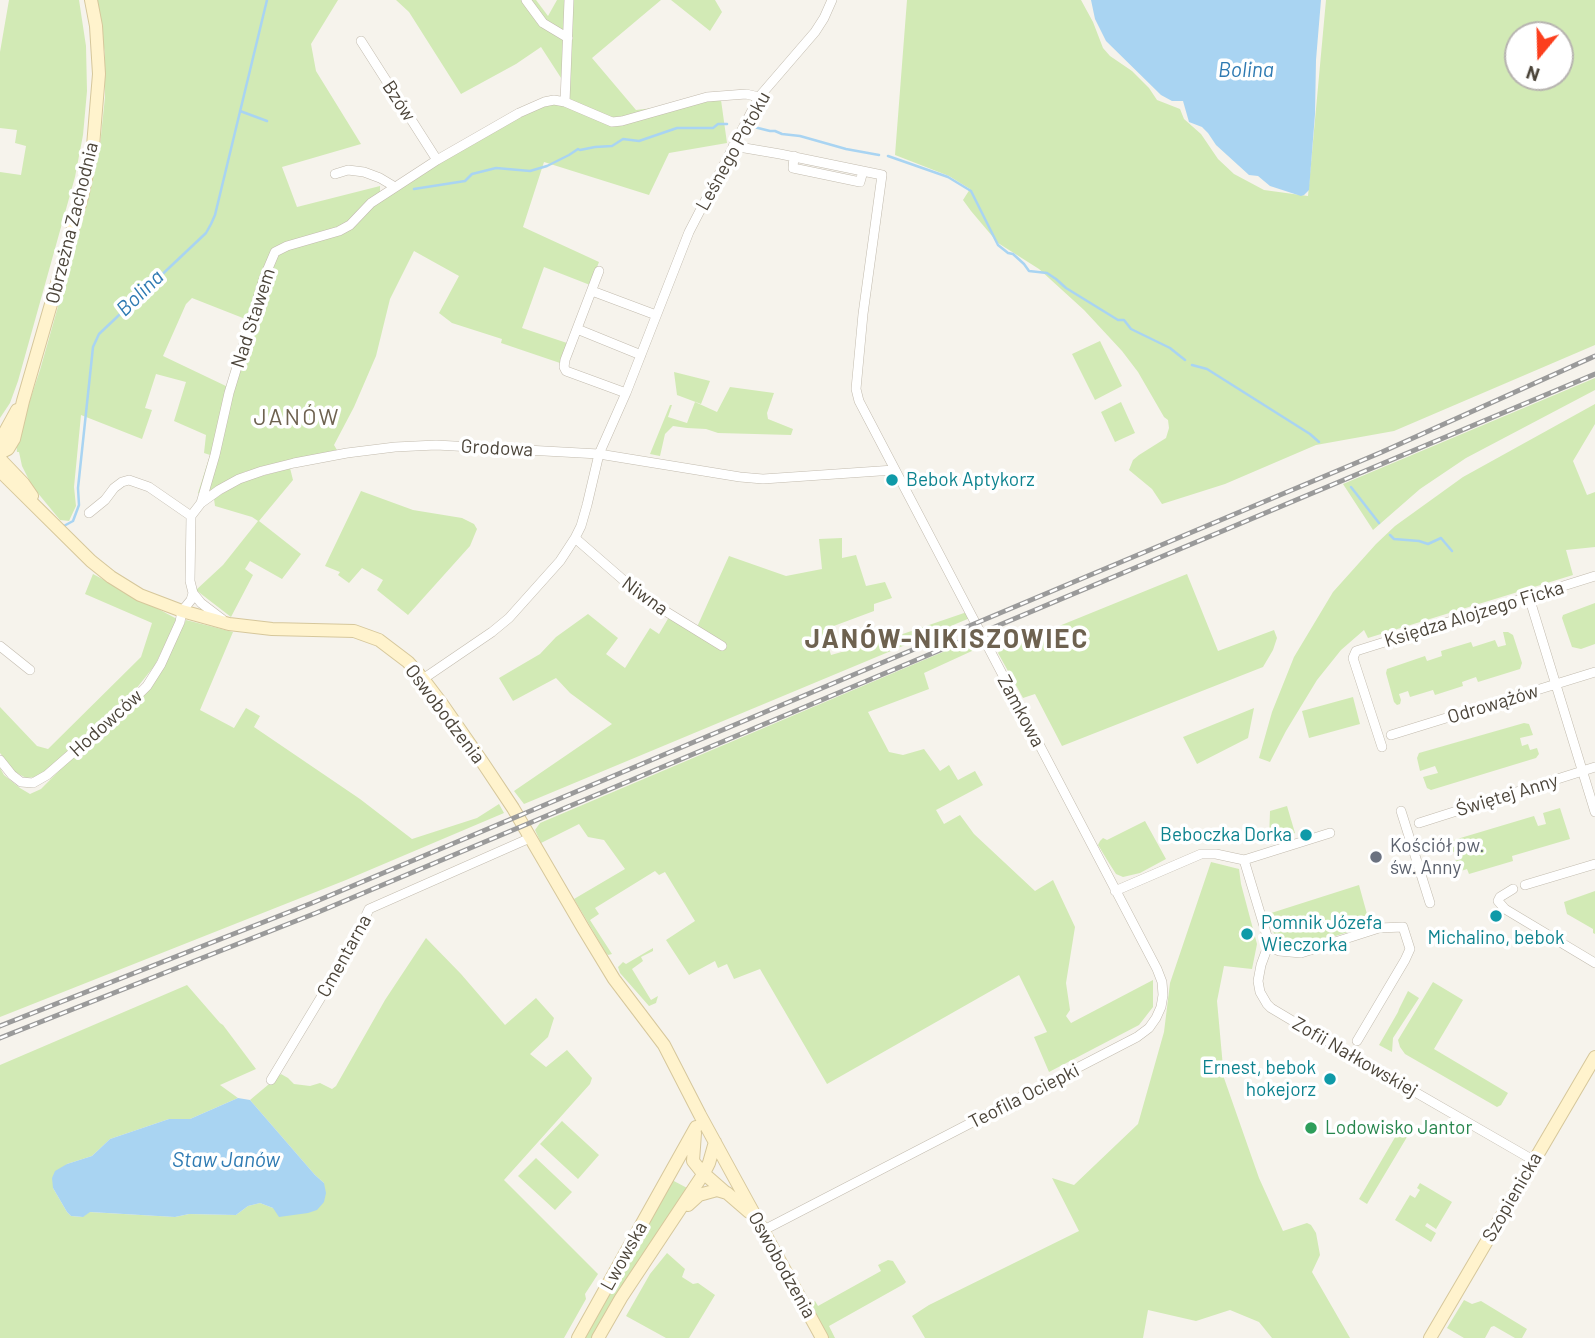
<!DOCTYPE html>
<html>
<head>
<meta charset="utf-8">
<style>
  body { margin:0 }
  #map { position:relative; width:1595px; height:1338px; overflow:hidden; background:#f6f3ec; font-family:Barlow,sans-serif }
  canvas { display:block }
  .north { position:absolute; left:1504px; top:21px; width:70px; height:70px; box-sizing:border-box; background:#fff; border:2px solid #b7b4b0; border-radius:50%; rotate:199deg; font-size:19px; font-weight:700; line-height:28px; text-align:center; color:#4b4439 }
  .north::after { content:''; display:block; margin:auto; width:24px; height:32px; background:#fc3f1d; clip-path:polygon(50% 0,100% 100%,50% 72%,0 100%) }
</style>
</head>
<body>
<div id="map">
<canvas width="1595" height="1338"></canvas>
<div class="north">N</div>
</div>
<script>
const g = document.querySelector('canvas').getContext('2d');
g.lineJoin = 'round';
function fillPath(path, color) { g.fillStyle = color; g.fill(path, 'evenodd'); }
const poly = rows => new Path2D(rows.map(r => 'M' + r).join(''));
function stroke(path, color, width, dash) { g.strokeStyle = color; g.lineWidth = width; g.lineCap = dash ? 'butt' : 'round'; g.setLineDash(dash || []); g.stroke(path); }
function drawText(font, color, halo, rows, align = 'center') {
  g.font = font + ' Barlow,sans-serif'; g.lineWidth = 7; g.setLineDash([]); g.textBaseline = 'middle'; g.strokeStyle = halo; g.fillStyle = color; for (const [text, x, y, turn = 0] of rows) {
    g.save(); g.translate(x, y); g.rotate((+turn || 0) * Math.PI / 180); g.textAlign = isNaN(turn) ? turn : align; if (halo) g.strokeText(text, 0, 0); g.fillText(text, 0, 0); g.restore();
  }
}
fillPath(poly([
  [9,0,79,0,86,46,87,91,83,135,75,177,18,381,10,403,0,418,0,172,21,175,26,146,15,143,17,130,0,128,0,52],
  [97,0,338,0,311,44,316,71,361,144,282,167,297,207,380,186,380,200,531,103,561,96,563,81,541,47,516,64,461,94,409,12,396,0,536,0,548,16,557,0,661,0,592,58,636,110,721,100,727,143,669,153,649,195,544,162,523,227,599,262,590,285,544,267,522,328,567,343,560,363,501,343,502,339,452,323,439,313,459,276,414,251,390,299,376,356,354,407,334,445,337,450,244,472,206,496,198,493,210,455,204,453,206,435,174,421,186,382,156,374,145,408,152,410,142,439,81,415,74,487,76,506,69,521,60,520,32,486,22,466,19,452,17,452,16,442,40,370,82,222,100,145,105,97,105,54],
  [192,298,248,320,228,387,163,356,186,304],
  [671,0,715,0,722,12,710,31],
  [907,0,1081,0,1093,22,1103,48,1110,56,1132,71,1149,88,1157,100,1180,109,1184,119,1201,134,1218,159,1234,174,1264,190,1308,196,1326,0,1595,0,1595,345,1394,431,1316,445,1225,484,1162,504,1152,489,1129,470,1133,460,1139,455,1166,438,1169,428,1168,420,1164,417,1138,372,1122,351,1084,310,1039,269,998,243,971,211,963,200,970,189,949,176,895,155],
  [1518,35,1560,35,1560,77,1518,77],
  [1100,341,1122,386,1095,400,1072,354],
  [674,372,710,381,701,404,677,395],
  [1595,378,1595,390,1466,458,1420,489,1373,530,1343,484],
  [730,387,774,393,767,413,768,419,793,429,791,435,718,433,706,429,687,428,673,426,665,434,660,456,650,454,670,405,672,405,668,417,687,423,695,402,717,412],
  [1121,402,1135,433,1115,442,1101,412],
  [1595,404,1595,424,1573,461,1587,495,1595,492,1595,547,1566,550,1573,575,1368,638,1364,630,1341,650,1317,680,1286,731,1270,762,1259,758,1272,712,1294,657,1333,592,1376,544,1395,526,1463,477],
  [290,468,293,480,259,521,301,554,282,579,250,561,245,569,253,575,231,617,196,590,223,565,258,521,252,517,215,506,214,499,241,482],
  [361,491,413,510,462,518,474,524,477,529,470,546,408,615,377,590,383,580,362,568,349,583,338,575,340,572,325,566],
  [842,538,842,558,856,555,866,586,885,582,892,598,874,604,874,611,823,630,831,655,891,638,967,612,970,618,524,804,514,791,612,724,570,693,556,678,513,701,499,678,540,654,556,637,588,614,618,638,606,654,625,668,650,628,659,634,669,617,697,627,729,556,786,576,822,569,819,539],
  [93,574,177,619,155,665,132,694,44,773,36,777,26,778,15,772,0,753,0,707,37,746,48,749,141,657,152,623,85,594],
  [1187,574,1218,651,1274,630,1277,638,1273,650,1263,667,1062,746,1035,694,1023,698,998,653,1000,650],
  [1595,603,1595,644,1581,649,1572,647,1562,618,1563,615],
  [186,620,233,632,200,710,234,728,246,708,260,716,254,727,360,799,412,839,477,818,499,804,504,813,346,880,0,1017,0,768,4,775,20,788,30,794,41,789,164,665],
  [1503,632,1508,632,1513,635,1522,663,1520,669,1478,682,1476,677,1462,682,1463,686,1435,695,1433,690,1410,697,1408,691,1399,694,1401,700,1400,704,1397,705,1394,702,1386,673,1387,669,1425,656,1427,661,1442,656,1441,651,1471,642,1473,647,1495,640,1498,647,1506,645],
  [971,640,974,647,972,651,924,673,929,689,868,712,889,752,903,755,924,749,940,771,949,765,958,780,975,771,983,785,936,810,944,824,960,815,974,834,1035,891,1053,880,1075,927,1066,983,1070,1010,1066,1016,1071,1023,1153,980,1153,1007,1139,1025,1049,1072,1034,1037,1047,1032,1019,975,827,1084,760,969,734,979,727,964,718,968,715,961,689,975,666,940,695,921,665,872,659,875,655,871,595,908,599,914,590,920,612,954,608,955,606,953,574,899,625,869,604,840,588,837,579,824,541,843,535,830,540,823],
  [1353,697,1360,724,1309,738,1302,711],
  [1254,708,1248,738,1197,764,1183,737],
  [1524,723,1529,724,1533,735,1520,738,1522,746,1528,744,1530,750,1537,748,1539,754,1536,758,1431,790,1427,788,1423,777,1438,773,1435,766,1420,771,1417,758,1419,753],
  [1287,806,1295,833,1269,841,1270,811],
  [1560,808,1570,839,1512,856,1513,861,1469,874,1467,869,1455,873,1452,862,1460,859,1457,851,1449,853,1447,842,1534,816,1538,826,1546,824,1543,813],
  [1145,821,1166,859,1140,873,1123,877,1116,874,1109,863,1098,845,1100,841,1103,838,1107,840],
  [1211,862,1239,869,1241,884,1257,944,1252,969,1224,966,1217,1001,1224,1078,1259,1178,1283,1231,1307,1223,1311,1225,1316,1233,1320,1255,1312,1272,1350,1338,1272,1338,1259,1322,1230,1310,1196,1321,1148,1310,1143,1338,925,1338,912,1316,929,1305,1079,1231,1052,1178,1074,1185,1138,1124,1164,1032,1170,983],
  [1359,885,1370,925,1298,948,1284,946,1278,939,1272,930,1268,914],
  [1595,891,1595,934,1593,933,1593,929,1567,914,1564,902],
  [426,938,461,974,505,1025,536,998,554,1018,548,1037,530,1054,546,1067,567,1050,592,1078,590,1084,504,1180,598,1274,585,1294,586,1299,564,1338,0,1338,0,1065,187,985,220,1023,223,1025,256,1069,220,1085,238,1098,190,1119,169,1119,110,1139,92,1156,67,1164,53,1188,67,1212,71,1216,82,1217,89,1212,175,1217,189,1214,236,1215,248,1206,260,1203,273,1208,324,1183,315,1175,250,1100,281,1074,288,1078,294,1084,310,1086,320,1083,332,1089,336,1086,385,1000],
  [653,948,653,951,641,957,643,961,632,969,651,1000,658,996,656,1003,649,1006,620,973,618,967,623,962,626,964],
  [1433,982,1463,1000,1434,1049,1508,1093,1501,1105,1497,1107,1405,1054,1400,1047,1398,1040],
  [1408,991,1419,998,1393,1038,1392,1052,1379,1045,1398,1012,1399,1009],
  [562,1121,599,1155,578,1179,540,1144],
  [1401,1127,1410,1132,1367,1204,1359,1199],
  [536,1158,572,1192,555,1210,518,1176],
  [672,1180,689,1189,594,1338,583,1338],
  [1420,1183,1452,1202,1436,1229,1427,1223,1425,1226,1436,1233,1431,1242,1395,1220,1410,1195,1415,1198,1420,1190,1417,1188],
  [667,1253,685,1269,682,1277,693,1284,698,1283,715,1295,689,1338,666,1338,626,1316,650,1274],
  [888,1260,893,1261,906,1282,904,1284,829,1326,835,1338,826,1338,810,1305,815,1301,818,1306,881,1271,878,1265],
  [1464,1300,1472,1304,1481,1301,1527,1329,1522,1338,1515,1338,1494,1326,1491,1327,1485,1338,1464,1338,1447,1328]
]), '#d2eab5');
fillPath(poly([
  [1091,0,1321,0,1316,60,1315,114,1309,190,1304,195,1301,196,1270,186,1258,176,1249,175,1216,145,1208,133,1202,127,1189,122,1183,101,1172,101,1161,95,1106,41,1095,19],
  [238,1098,250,1100,315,1175,324,1183,326,1193,324,1202,317,1210,308,1213,279,1217,273,1208,260,1203,248,1206,236,1215,189,1214,175,1217,90,1212,83,1217,71,1216,67,1212,53,1188,52,1178,55,1171,67,1164,92,1156,110,1139,169,1119,190,1119]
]), '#a9d4f2');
stroke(poly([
  [240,111,267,121],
  [750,126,770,131,775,131,782,134,800,136,846,149,879,155],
  [888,156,948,177,971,191,998,245,1008,253,1013,254,1024,264,1029,271,1047,273,1056,279,1066,288,1118,320,1124,320,1131,329,1170,348,1185,360],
  [414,189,465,181,472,174,496,168,530,171,547,166,569,155,578,149,580,150,595,147,612,146,623,139,639,141,677,128,713,128,718,124,727,124],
  [1192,365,1207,369,1310,434,1319,442],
  [1351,487,1379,523],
  [62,527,73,521,79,505,78,488,93,347,99,334,206,233,211,224,215,215,267,0],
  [1390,535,1394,539,1419,541,1428,544,1441,538,1452,551]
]), '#a9d4f2', 2.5);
const street = poly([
  [526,0,543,23,568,38],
  [361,41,437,160],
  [565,102,569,0],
  [733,146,780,154,882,175,863,314,856,389,859,401,1157,969,1162,982,1163,995,1161,1007,1156,1018,1149,1028,1137,1037,762,1231],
  [794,156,793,168,860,182,863,171],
  [335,174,348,170,364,172,380,178,395,187],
  [599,271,565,360,564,367,566,371,626,393],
  [592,291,656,315],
  [577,329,641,355],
  [201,503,215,455,229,393,264,278,275,252,287,246,339,231,350,225,371,203,437,160,519,113,544,102,554,100,565,102,612,122,622,121,707,97,746,94,759,97],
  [89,513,105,500,114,488,122,482,129,480,149,487,191,516],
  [575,538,644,598,722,646],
  [1529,597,1595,812],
  [222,619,201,603,193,593,190,581,191,516,201,503,219,490,239,479,262,471,294,463,347,453,395,447,436,445,599,454,740,477,763,479,894,470],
  [0,646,30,670],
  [423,679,492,632,509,618,560,561,575,538,581,526,587,505,599,454,626,393,689,232,759,97,815,32,824,18,832,0],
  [1391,735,1595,672],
  [1382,747,1353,658,1356,651,1595,576],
  [0,760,12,775,21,782,33,783,47,775,132,701,147,686,161,664,180,622,182,611,191,600,193,593],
  [1401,811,1430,903],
  [1419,823,1595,767],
  [1244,860,1330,833],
  [1525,885,1595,864],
  [1513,889,1500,897,1498,901,1505,909,1595,963],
  [1115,891,1201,854,1216,854,1244,860,1267,936,1268,946,1261,965,1258,981,1260,992,1267,1004,1271,1008,1323,1039,1533,1160],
  [1268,946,1279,951,1301,953,1379,928,1403,927,1410,949,1405,960,1357,1041],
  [271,1080,352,946,369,909,530,838]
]);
const secondary = poly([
  [0,441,17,410],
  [0,453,8,449,14,439,23,401,82,197,93,146,99,74,96,26,91,0],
  [0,459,23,483,32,496],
  [0,471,91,561,111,577,140,595,182,611,229,624,272,629,354,631,379,640,408,662,423,679,442,704,483,763,513,808,583,928,614,979,664,1045,700,1115,822,1338],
  [695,1133,693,1161,701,1171,725,1192],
  [688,1205,699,1195,717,1190,727,1193,749,1212],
  [578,1338,696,1127],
  [598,1338,621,1298,704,1173,709,1163,715,1142],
  [1430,1338,1595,1057]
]);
stroke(street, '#c2bbae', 10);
stroke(secondary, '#d6c79b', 14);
stroke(street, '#fff', 9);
stroke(secondary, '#fff3cd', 12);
const rail = poly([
  [0,1026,312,903,1382,452,1595,356],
  [0,1038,316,913,1595,374]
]);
stroke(rail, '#9a9a9a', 5);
stroke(rail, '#fff', 2.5, [8]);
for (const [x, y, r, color] of [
  [892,480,7,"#0f9aa8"],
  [1306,835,7,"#0f9aa8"],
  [1376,857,7,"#6b7280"],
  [1496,916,7,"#0f9aa8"],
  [1247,934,7,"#0f9aa8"],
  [1330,1079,7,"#0f9aa8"],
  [1311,1128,7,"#2e9e5b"]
]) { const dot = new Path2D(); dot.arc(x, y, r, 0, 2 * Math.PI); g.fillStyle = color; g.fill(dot); stroke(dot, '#fff', 2.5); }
drawText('19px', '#4b4439', '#fff', [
  ["Bzów",399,101,57],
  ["Leśnego Potoku",733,151,-61],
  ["Obrzeżna Zachodnia",72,223,-76],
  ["Nad Stawem",253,318,-72],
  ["Grodowa",497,448,3],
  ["Niwna",645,596,36],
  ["Księdza Alojzego Ficka",1474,614,-17],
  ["Odrowążów",1493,704,-17],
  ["Zamkowa",1021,711,62],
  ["Oswobodzenia",445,714,53],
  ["Hodowców",106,723,-42],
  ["Świętej Anny",1507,795,-17],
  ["Cmentarna",344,956,-61],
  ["Zofii Nałkowskiej",1355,1057,30],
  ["Teofila Ociepki",1024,1096,-27],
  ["Szopienicka",1512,1197,-60],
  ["Lwowska",624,1256,-61],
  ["Oswobodzenia",782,1265,61]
]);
drawText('19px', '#0d838f', '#fff', [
  ["Bebok Aptykorz",906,480],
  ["Beboczka Dorka",1292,835,"right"],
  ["Pomnik Józefa",1261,923],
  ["Wieczorka",1261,945],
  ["Michalino, bebok",1496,938,"center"],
  ["Ernest, bebok",1316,1068,"right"],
  ["hokejorz",1316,1090,"right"]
], 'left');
drawText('19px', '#5b616d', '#fff', [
  ["Kościół pw.",1390,846],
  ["św. Anny",1390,868]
], 'left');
drawText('19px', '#27864d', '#fff', [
  ["Lodowisko Jantor",1325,1128]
], 'left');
drawText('italic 21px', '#2e7ab2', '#fff', [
  ["Bolina",1246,70],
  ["Bolina",140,293,-44],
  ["Staw Janów",226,1160]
]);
g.letterSpacing = '2px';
drawText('23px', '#6e6250', '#fff', [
  ["JANÓW",297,417]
]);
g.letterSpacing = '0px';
g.letterSpacing = '2px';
drawText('bold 26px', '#6e6250', '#fff', [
  ["JANÓW-NIKISZOWIEC",947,639]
]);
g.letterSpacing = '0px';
</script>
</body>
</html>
